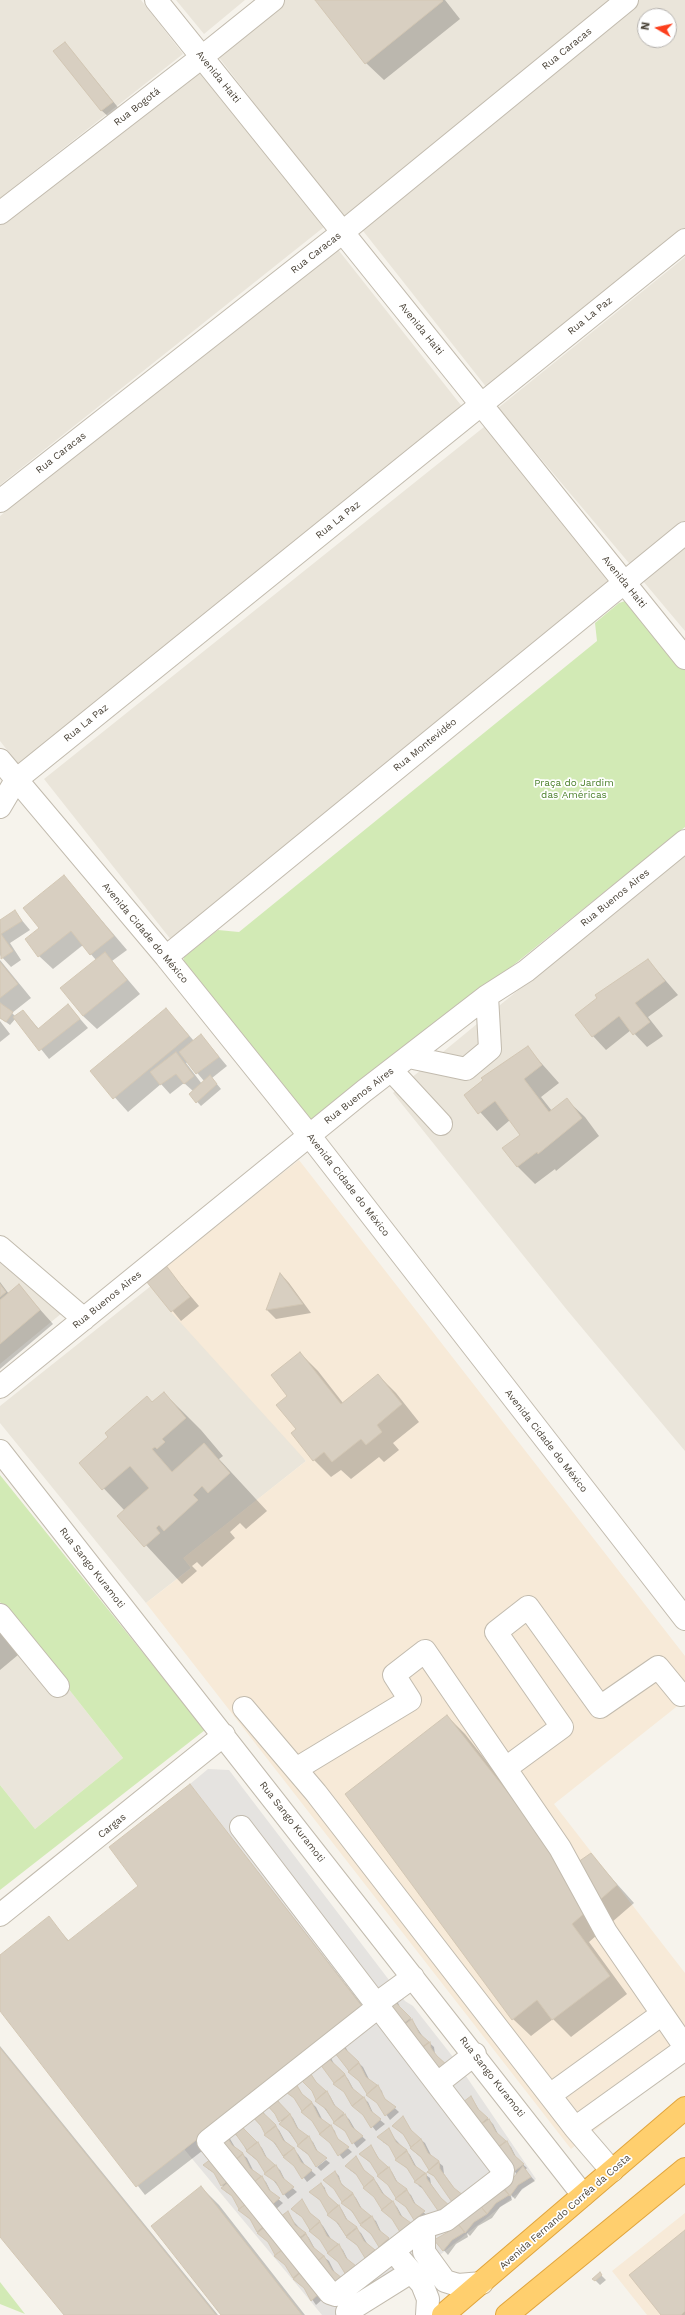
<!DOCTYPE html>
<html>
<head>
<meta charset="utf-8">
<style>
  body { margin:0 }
  #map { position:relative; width:685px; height:2315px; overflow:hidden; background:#f6f3ec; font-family:"Work Sans",sans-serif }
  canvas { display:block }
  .north { position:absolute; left:637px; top:8px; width:40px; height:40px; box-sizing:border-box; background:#fff; border:1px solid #b7b4b0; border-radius:50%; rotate:279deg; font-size:11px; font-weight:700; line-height:16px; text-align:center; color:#4b4439 }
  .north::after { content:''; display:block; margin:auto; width:14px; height:18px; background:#fc3f1d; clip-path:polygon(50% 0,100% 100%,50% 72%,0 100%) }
</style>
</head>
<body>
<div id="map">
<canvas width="685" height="2315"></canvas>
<div class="north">N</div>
</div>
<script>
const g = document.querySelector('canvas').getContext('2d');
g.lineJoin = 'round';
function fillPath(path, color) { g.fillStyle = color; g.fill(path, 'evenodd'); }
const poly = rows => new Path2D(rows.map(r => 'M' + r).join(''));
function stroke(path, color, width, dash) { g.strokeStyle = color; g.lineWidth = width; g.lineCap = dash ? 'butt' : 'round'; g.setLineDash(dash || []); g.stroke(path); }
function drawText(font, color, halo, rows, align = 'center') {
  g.font = font + ' "Work Sans",sans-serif'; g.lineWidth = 3.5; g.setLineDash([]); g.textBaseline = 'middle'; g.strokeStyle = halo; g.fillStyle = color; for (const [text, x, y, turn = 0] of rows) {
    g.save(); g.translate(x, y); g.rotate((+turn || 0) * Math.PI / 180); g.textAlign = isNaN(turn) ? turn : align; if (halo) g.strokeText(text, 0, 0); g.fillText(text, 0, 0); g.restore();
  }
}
fillPath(poly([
  [0,0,141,0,183,54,0,198],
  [176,0,245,0,204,34],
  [285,0,614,0,344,219,217,55],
  [638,0,685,0,685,230,487,388,360,227],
  [645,16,669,16,669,40,645,40],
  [198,66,324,227,0,485,0,223],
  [336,247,464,409,19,765,0,741,0,516],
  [685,257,685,527,634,569,498,408],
  [489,423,617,585,172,941,44,779],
  [685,548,685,631,643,581],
  [685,853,685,1451,567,1310,393,1093],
  [0,1259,62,1313,0,1364],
  [166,1274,306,1461,184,1558,191,1568,146,1603,0,1423,0,1406],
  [0,1602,123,1758,35,1829,0,1785]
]), '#eae5da');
fillPath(poly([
  [299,1160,685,1656,685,1700,554,1804,685,1973,685,2059,571,2149,146,1603,191,1568,183,1558,306,1461,171,1312,146,1281],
  [685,2213,685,2315,647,2315,612,2271]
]), '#f7ead8');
fillPath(poly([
  [625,601,629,602,685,669,685,827,322,1119,311,1120,183,962,184,957,218,930,239,932,597,641,595,623,619,603],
  [0,1475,205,1730,0,1890,0,1785,35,1829,123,1758,0,1602],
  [0,2282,25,2314,0,2304]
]), '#d2eab5');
fillPath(poly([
  [208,1769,229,1770,405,2001,413,2006,453,2057,536,2179,364,2315,322,2315,184,2149,364,2009,190,1784]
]), '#e5e3e0');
fillPath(poly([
  [316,0,445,0,460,19,384,80,366,63],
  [65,43,121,111,111,119,101,110],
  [64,876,127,950,112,961,140,994,97,1029,83,1016,96,960,83,945,53,969,39,956,40,929],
  [15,912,30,930,10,943,21,960,11,967,0,955,0,922],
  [0,960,31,998,12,1013,16,1017,23,1011,39,1029,68,1005,88,1028,49,1059,16,1018,10,1025,0,1018],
  [648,960,678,995,648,1017,663,1036,647,1047,631,1030,606,1050,593,1036],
  [166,1009,194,1041,201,1035,227,1066,212,1078,221,1089,201,1106,190,1094,193,1091,184,1083,170,1094,161,1084,128,1112,92,1072],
  [188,1062,204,1081,202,1084,186,1063],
  [0,1021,10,1034,0,1042],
  [527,1047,559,1083,541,1097,552,1111,567,1100,585,1117,599,1136,556,1171,555,1169,535,1184,518,1167,504,1148,521,1135,510,1120,497,1131,465,1095],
  [165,1266,199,1306,181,1321,148,1281],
  [281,1274,289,1283,311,1313,276,1319,267,1310],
  [0,1282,9,1294,19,1286,53,1324,0,1369],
  [300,1353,318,1371,343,1403,378,1375,396,1393,419,1422,393,1443,399,1450,384,1462,379,1457,351,1479,341,1470,331,1477,314,1460,297,1429,289,1396],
  [164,1393,201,1430,223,1456,219,1459,267,1511,246,1529,240,1523,230,1532,235,1538,202,1567,197,1562,192,1566,197,1571,182,1584,119,1516,125,1511,80,1463],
  [0,1623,24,1650,0,1670],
  [447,1716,465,1734,571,1869,591,1855,634,1903,589,1942,627,1994,571,2037,553,2019,531,2036,513,2019],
  [190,1785,372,2018,345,2046,349,2054,363,2067,370,2081,382,2091,383,2097,399,2112,390,2120,379,2104,367,2093,361,2082,349,2072,343,2060,335,2054,331,2058,335,2066,348,2079,355,2092,368,2102,374,2115,385,2124,376,2131,328,2071,321,2065,307,2069,319,2086,330,2096,337,2109,349,2119,356,2131,366,2140,357,2148,347,2133,335,2123,310,2088,297,2077,293,2080,302,2094,316,2107,323,2121,335,2131,336,2137,352,2152,343,2159,314,2122,302,2112,296,2099,284,2090,276,2097,283,2109,293,2118,300,2132,313,2142,319,2154,310,2156,302,2150,274,2111,266,2105,262,2109,268,2121,279,2130,286,2143,298,2154,305,2165,316,2175,307,2182,296,2167,284,2157,262,2126,249,2114,243,2125,245,2131,262,2148,268,2160,280,2170,286,2182,297,2192,288,2199,259,2162,247,2152,241,2139,233,2133,229,2137,236,2149,247,2158,254,2172,266,2182,272,2194,283,2203,274,2211,215,2141,145,2195,0,2009,0,1956,49,1918,69,1941,140,1886],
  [397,2001,401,2009,414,2023,423,2037,434,2047,435,2054,451,2070,442,2077,387,2008],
  [0,2046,218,2315,65,2315,0,2235],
  [471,2097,481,2113,493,2124,499,2136,511,2147,517,2159,527,2168,525,2170,535,2181,522,2189,515,2199,510,2194,512,2200,500,2207,492,2218,478,2226,470,2236,467,2233,468,2237,456,2244,448,2255,435,2240,462,2230,501,2186,508,2191,517,2175,508,2160,482,2132],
  [403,2118,414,2134,425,2143,432,2157,443,2166,444,2174,456,2191,428,2172,431,2170,423,2159,411,2149,405,2136,393,2126],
  [389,2129,395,2139,410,2155,417,2168,430,2178,431,2184,443,2202,419,2186,409,2170,397,2160,391,2147,383,2142],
  [371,2146,381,2162,392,2172,399,2185,411,2195,417,2207,428,2216,419,2224,372,2164,360,2154],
  [215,2157,325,2297,316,2305,305,2289,294,2279,287,2266,276,2255,270,2243,258,2233,251,2220,244,2214,234,2197,226,2192,216,2174,208,2169],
  [356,2158,364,2170,377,2183,385,2196,397,2207,403,2218,414,2228,405,2235,391,2217,382,2209,376,2198,358,2176,350,2170],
  [326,2160,330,2163,321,2171,317,2167],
  [335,2172,339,2176,341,2183,356,2198,363,2211,376,2221,382,2234,393,2243,384,2250,343,2201,337,2190],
  [321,2184,325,2188,326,2194,342,2210,349,2223,361,2233,368,2245,378,2254,370,2262,359,2247,347,2237,322,2202,315,2196],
  [201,2187,219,2205,305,2315,222,2315],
  [302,2201,308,2211,323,2226,331,2239,343,2250,349,2262,340,2263,333,2258,322,2241,310,2231,304,2218,296,2213],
  [288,2212,294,2222,309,2238,316,2251,329,2261,335,2273,300,2247],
  [685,2232,685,2315,663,2315],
  [600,2274,606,2280,600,2285,594,2279]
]), '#0003');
const building = poly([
  [315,0,442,0,443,1,365,64,315,0],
  [65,42,113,102,101,111,53,51,65,42],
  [64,875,114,936,90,955,71,931,38,957,25,939,39,928,23,908,64,875],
  [15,910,22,921,1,934,13,951,1,959,0,920,15,910],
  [105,952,127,980,83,1016,60,988,105,952],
  [648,959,665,981,635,1003,650,1022,633,1035,619,1016,592,1037,575,1015,597,998,595,995,648,959],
  [0,962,18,984,0,998,0,962],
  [0,1003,13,1012,6,1022,0,1018,0,1003],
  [68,1004,80,1019,39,1051,13,1017,23,1010,38,1029,68,1004],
  [166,1008,189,1036,113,1099,90,1071,166,1008],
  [201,1034,219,1057,196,1074,179,1052,201,1034],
  [528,1046,542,1065,524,1079,549,1112,567,1098,582,1118,538,1154,537,1152,517,1167,502,1148,520,1135,495,1101,478,1114,464,1095,483,1080,481,1078,528,1046],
  [176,1052,194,1076,184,1084,176,1074,160,1085,150,1072,176,1052],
  [210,1075,217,1084,196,1103,189,1094,210,1075],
  [165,1264,190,1297,171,1312,146,1281,165,1264],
  [280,1273,303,1304,266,1310,280,1273],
  [0,1284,6,1292,0,1297,0,1284],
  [19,1284,40,1310,0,1344,0,1300,19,1284],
  [300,1352,341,1404,378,1374,402,1404,377,1425,382,1432,366,1445,361,1439,332,1462,324,1452,313,1461,291,1433,296,1429,276,1405,287,1396,271,1375,300,1352],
  [164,1392,186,1418,162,1439,165,1442,157,1449,155,1447,152,1449,172,1472,204,1443,230,1473,208,1493,202,1486,193,1495,198,1500,164,1531,159,1525,156,1528,160,1533,144,1547,117,1516,149,1488,130,1466,102,1490,79,1463,108,1437,105,1433,147,1396,152,1402,164,1392],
  [447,1715,568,1869,591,1853,617,1885,572,1924,610,1976,552,2020,537,2000,512,2020,345,1794,447,1715],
  [190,1784,364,2009,136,2187,0,2011,0,1955,49,1916,68,1941,138,1886,109,1847,190,1784],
  [388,2001,395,2002,411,2018,400,2026,388,2001],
  [412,2019,419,2033,429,2042,422,2047,400,2028,412,2019],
  [430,2042,431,2048,437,2056,447,2065,437,2073,418,2051,430,2042],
  [343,2047,359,2062,349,2071,335,2053,343,2047],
  [0,2048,216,2315,64,2315,0,2237,0,2048],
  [328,2058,345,2074,334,2083,320,2064,328,2058],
  [359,2063,366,2077,377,2085,367,2094,359,2081,348,2072,359,2063],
  [309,2071,316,2082,326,2091,316,2100,312,2091,302,2081,309,2071],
  [345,2075,352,2088,363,2097,352,2106,344,2092,333,2084,345,2075],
  [295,2082,302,2094,312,2102,302,2111,294,2098,283,2090,295,2082],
  [378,2085,385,2099,396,2107,385,2116,377,2103,366,2095,378,2085],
  [327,2091,334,2105,344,2113,334,2122,326,2109,315,2101,327,2091],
  [471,2096,478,2109,488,2118,478,2126,459,2105,471,2096],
  [274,2097,290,2114,279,2122,275,2114,267,2105,274,2097],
  [364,2097,371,2111,381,2119,371,2128,363,2115,352,2106,364,2097],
  [312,2103,319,2117,330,2125,320,2134,312,2121,301,2112,312,2103],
  [259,2109,276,2125,265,2134,261,2126,253,2117,259,2109],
  [290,2114,297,2128,308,2136,298,2145,290,2132,279,2124,290,2114],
  [345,2114,352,2127,363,2136,352,2144,345,2131,333,2123,345,2114],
  [403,2116,411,2130,421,2139,411,2147,403,2134,392,2126,403,2116],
  [489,2119,496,2132,506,2141,495,2149,477,2127,489,2119],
  [331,2125,338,2139,349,2147,338,2156,330,2143,319,2134,331,2125],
  [241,2126,257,2142,247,2150,235,2133,241,2126],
  [276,2126,283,2140,294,2148,283,2156,275,2143,264,2135,276,2126],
  [389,2128,396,2142,407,2150,396,2159,389,2146,377,2137,389,2128],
  [309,2136,316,2150,327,2158,316,2167,308,2154,297,2146,309,2136],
  [220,2137,227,2137,232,2145,243,2153,233,2162,220,2137],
  [421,2139,428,2153,439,2161,429,2170,421,2157,410,2148,421,2139],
  [507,2141,514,2155,524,2164,513,2172,495,2150,507,2141],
  [258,2142,265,2156,275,2165,265,2173,257,2160,246,2151,258,2142],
  [371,2145,378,2158,388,2167,378,2175,370,2162,359,2154,371,2145],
  [294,2148,301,2162,312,2170,302,2179,294,2166,283,2157,294,2148],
  [407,2151,414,2165,425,2173,415,2181,407,2168,395,2160,407,2151],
  [243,2154,250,2168,261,2176,251,2185,232,2163,243,2154],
  [215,2156,228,2181,221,2186,214,2173,203,2165,215,2156],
  [356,2156,364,2170,374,2178,364,2187,356,2174,345,2166,356,2156],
  [439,2162,440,2169,454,2188,464,2196,454,2205,434,2176,427,2172,439,2162],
  [276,2165,283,2178,294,2187,283,2195,276,2182,264,2174,276,2165],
  [523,2166,531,2177,518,2185,510,2196,501,2184,514,2177,523,2166],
  [389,2167,396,2181,407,2189,396,2198,388,2185,377,2176,389,2167],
  [335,2171,342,2185,353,2193,342,2202,334,2189,323,2180,335,2171],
  [426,2173,427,2179,441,2198,451,2207,441,2215,421,2186,414,2182,426,2173],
  [262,2176,269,2190,280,2198,269,2207,250,2185,262,2176],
  [233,2179,246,2204,239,2209,232,2196,221,2188,233,2179],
  [374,2179,382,2193,392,2201,382,2210,374,2197,363,2188,374,2179],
  [321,2183,328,2196,338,2205,328,2214,320,2200,309,2192,321,2183],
  [500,2185,509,2195,496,2203,487,2214,478,2203,500,2185],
  [201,2186,302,2315,221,2315,151,2226,201,2186],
  [407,2190,414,2203,425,2211,414,2220,406,2207,395,2199,407,2190],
  [353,2194,360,2207,371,2216,360,2224,352,2211,341,2203,353,2194],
  [302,2199,310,2213,320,2221,310,2230,302,2217,291,2209,302,2199],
  [250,2201,264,2226,257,2232,250,2219,238,2210,250,2201],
  [393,2201,400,2215,411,2223,400,2232,392,2219,381,2210,393,2201],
  [478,2203,487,2214,474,2222,465,2233,456,2221,478,2203],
  [339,2205,346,2219,357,2227,346,2236,338,2223,327,2215,339,2205],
  [288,2211,295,2225,306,2233,299,2238,276,2220,288,2211],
  [372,2216,379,2230,389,2238,379,2247,371,2234,360,2225,372,2216],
  [320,2222,327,2236,338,2244,328,2253,320,2240,309,2231,320,2222],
  [456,2222,465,2232,452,2240,443,2251,434,2240,448,2232,456,2222],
  [269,2224,286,2247,275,2255,268,2242,257,2233,269,2224],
  [357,2228,364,2241,375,2250,365,2258,357,2245,346,2237,357,2228],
  [685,2230,685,2311,681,2315,661,2315,629,2275,685,2230],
  [306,2234,313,2247,324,2256,317,2261,295,2243,306,2234],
  [339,2244,346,2258,356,2266,346,2275,338,2262,327,2253,339,2244],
  [286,2247,300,2272,293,2278,285,2265,274,2256,286,2247],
  [324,2256,332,2270,342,2278,332,2286,313,2265,324,2256],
  [304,2270,321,2292,311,2301,304,2288,293,2279,304,2270],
  [600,2272,602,2275,595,2281,592,2279,600,2272]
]);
fillPath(building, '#d8cfc1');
stroke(building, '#d3c7b4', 1);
const minor = poly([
  [156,0,685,658],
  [0,213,202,57,273,0],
  [0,501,343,232,627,0],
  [0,760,166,957,309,1135,685,1619],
  [0,807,16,780,685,240],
  [166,957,685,533],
  [409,1057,466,1069,490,1049,487,996],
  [392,1071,441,1124],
  [0,1247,84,1319],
  [0,1387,364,1091,487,996,526,971,685,841],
  [0,1451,583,2195],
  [0,1615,58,1686],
  [244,1708,316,1793,575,2128,685,2049],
  [506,1768,562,1727,496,1632,528,1607,600,1707,658,1667,681,1695],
  [296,1769,410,1700,394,1675,425,1651,560,1848,606,1932,685,2047],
  [241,1827,503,2170,502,2177,446,2220,424,2227,336,2295,330,2293,208,2141,378,2007],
  [0,1915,224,1735],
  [376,2004,413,1977],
  [438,2083,475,2054],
  [550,2095,662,2014],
  [575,2128,612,2171],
  [424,2227,424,2252,445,2281,458,2285,482,2283],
  [401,2260,422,2284,428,2299,427,2315],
  [347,2312,411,2272]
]);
const highway = poly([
  [443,2315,685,2108],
  [507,2315,685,2169]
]);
stroke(minor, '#c2bbae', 24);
stroke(highway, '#e0a43c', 24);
stroke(minor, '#fff', 22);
stroke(highway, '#ffcf6e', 22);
drawText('10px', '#4b4439', '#fff', [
  ["Rua Caracas",567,49,-39],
  ["Avenida Haiti",218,77,51],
  ["Rua Bogotá",137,107,-38],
  ["Rua Caracas",316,253,-38],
  ["Rua La Paz",590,316,-39],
  ["Avenida Haiti",421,329,51],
  ["Rua Caracas",61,453,-38],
  ["Rua La Paz",338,520,-39],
  ["Avenida Haiti",624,582,51],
  ["Rua La Paz",86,723,-39],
  ["Rua Montevidéo",425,745,-39],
  ["Rua Buenos Aires",615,898,-39],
  ["Avenida Cidade do México",145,933,50],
  ["Rua Buenos Aires",359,1096,-38],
  ["Avenida Cidade do México",348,1185,52],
  ["Rua Buenos Aires",107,1300,-39],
  ["Avenida Cidade do México",546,1441,52],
  ["Rua Sango Kuramoti",92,1568,52],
  ["Rua Sango Kuramoti",292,1822,52],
  ["Cargas",112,1826,-39],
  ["Rua Sango Kuramoti",492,2077,52],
  ["Avenida Fernando Corrêa da Costa",565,2212,-41]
]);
drawText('10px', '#4a7f2a', '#fff', [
  ["Praça do Jardim",574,783],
  ["das Américas",574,795]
]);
</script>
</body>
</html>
